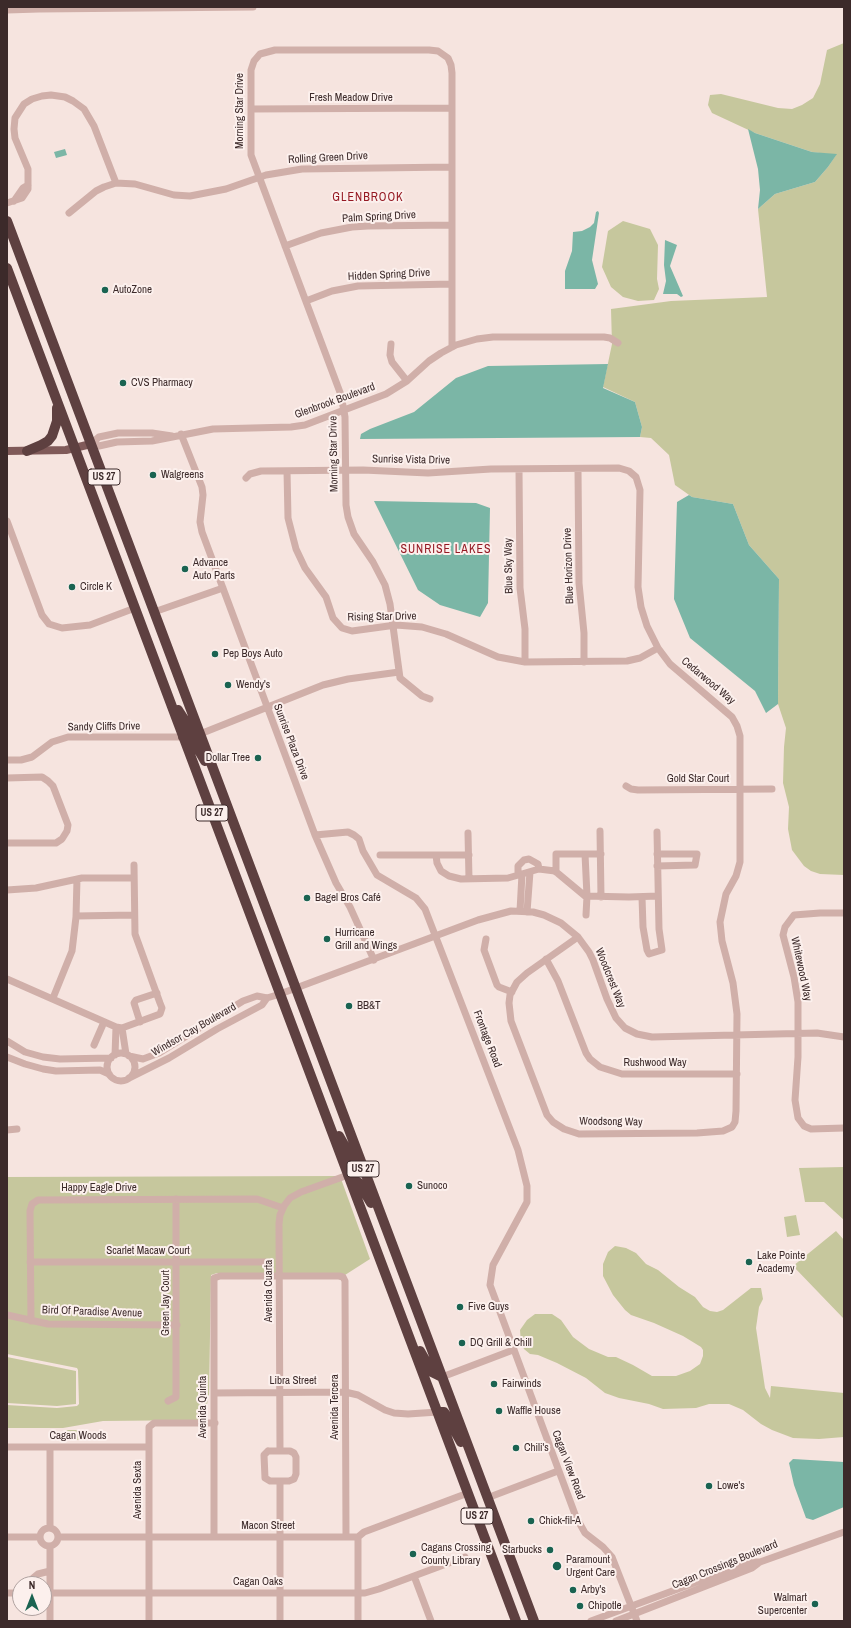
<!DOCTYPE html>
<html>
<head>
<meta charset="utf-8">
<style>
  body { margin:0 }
  #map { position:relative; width:851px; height:1628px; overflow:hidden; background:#f6e4df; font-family:"Archivo Narrow",sans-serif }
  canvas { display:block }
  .frame { position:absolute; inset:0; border:8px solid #3c2a2a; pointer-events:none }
  .north { position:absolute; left:12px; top:1576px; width:40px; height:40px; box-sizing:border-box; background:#fcf0ed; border:1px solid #afa19f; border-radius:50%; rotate:0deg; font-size:11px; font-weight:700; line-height:16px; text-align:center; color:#3c2a2a }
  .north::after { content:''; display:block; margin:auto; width:14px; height:18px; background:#1a6351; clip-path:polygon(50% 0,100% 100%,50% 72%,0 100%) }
</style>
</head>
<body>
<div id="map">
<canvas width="851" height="1628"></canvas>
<div class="frame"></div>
<div class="north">N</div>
</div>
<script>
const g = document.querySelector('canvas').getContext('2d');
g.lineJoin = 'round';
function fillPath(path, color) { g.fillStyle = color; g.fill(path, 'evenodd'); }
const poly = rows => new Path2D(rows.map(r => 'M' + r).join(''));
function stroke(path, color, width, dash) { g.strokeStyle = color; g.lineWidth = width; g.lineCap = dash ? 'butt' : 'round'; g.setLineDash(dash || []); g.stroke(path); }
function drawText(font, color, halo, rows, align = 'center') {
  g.font = font + ' "Archivo Narrow",sans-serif'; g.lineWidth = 4; g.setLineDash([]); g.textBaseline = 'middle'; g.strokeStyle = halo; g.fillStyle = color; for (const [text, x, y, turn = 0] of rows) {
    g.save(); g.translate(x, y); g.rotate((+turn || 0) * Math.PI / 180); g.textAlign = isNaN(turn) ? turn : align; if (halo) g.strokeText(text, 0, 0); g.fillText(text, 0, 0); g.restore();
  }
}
fillPath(poly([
  [844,43,844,875,820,874,811,871,804,866,792,850,788,829,789,807,783,783,784,747,786,728,778,704,779,579,749,545,733,504,692,497,675,485,669,455,651,438,640,437,642,427,635,402,603,387,612,344,611,309,671,301,767,297,758,209,775,194,815,182,828,167,836,155,812,152,755,133,712,113,708,105,710,95,721,94,778,108,792,109,802,105,813,98,820,84,827,50],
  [623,221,650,229,658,245,657,279,659,289,654,300,638,301,623,297,611,287,602,267,608,231],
  [844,1167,844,1220,824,1202,805,1202,799,1168],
  [340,1176,370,1259,345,1275,217,1273,211,1275,209,1396,205,1412,201,1420,103,1421,63,1428,7,1428,7,1405,57,1408,77,1406,79,1404,78,1370,77,1368,7,1354,7,1177],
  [796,1215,800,1235,787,1237,784,1217],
  [836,1231,844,1240,844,1319,793,1266],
  [615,1246,626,1248,636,1253,646,1264,658,1270,679,1287,695,1297,703,1307,710,1311,717,1312,723,1310,751,1288,761,1288,763,1299,759,1307,756,1328,765,1388,770,1398,771,1386,844,1393,844,1437,819,1439,793,1438,772,1430,761,1424,743,1410,729,1404,709,1404,696,1408,663,1409,649,1404,619,1398,605,1393,586,1378,557,1363,538,1355,530,1354,524,1349,521,1343,520,1330,527,1320,535,1314,552,1314,561,1320,573,1337,589,1349,608,1357,616,1357,633,1365,652,1376,676,1376,690,1371,700,1364,703,1356,703,1350,701,1347,683,1336,654,1323,631,1315,625,1310,613,1295,603,1276,603,1264,608,1252],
  [7,1357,76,1371,76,1404,57,1406,7,1403],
  [65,1430,88,1430,86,1440,64,1440]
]), '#c6c79d');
fillPath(poly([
  [748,129,755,133,812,152,837,154,828,167,815,182,775,194,758,209,760,190,758,169],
  [65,149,67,155,56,158,54,152],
  [598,211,599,213,592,260,598,284,595,289,565,289,565,271,572,251,573,232,582,231,590,227,594,223,596,212],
  [665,240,677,245,670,266,683,296,681,297,677,294,663,294,666,281,664,265],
  [608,364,603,388,635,402,642,427,640,437,360,439,361,434,370,429,414,412,456,378,488,366],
  [689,495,692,497,733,504,749,545,779,579,778,704,766,713,755,691,690,638,674,599,677,502],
  [374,501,476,503,490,508,488,603,480,617,440,605,418,590],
  [793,1459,844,1462,844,1507,813,1520,806,1518,794,1485,789,1463]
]), '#7bb6a6');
stroke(poly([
  [7,10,39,9,253,7],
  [251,109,452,108],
  [14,201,23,188,28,185],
  [7,203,22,198,28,189,28,169,15,138,14,129,15,118,24,104,32,99,42,96,51,95,65,97,73,101,84,109,94,126,116,183],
  [69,213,96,191,104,187,116,183,135,184,174,195,190,196,226,189,266,175,302,169,452,167],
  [285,246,321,233,352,227,368,226,452,225],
  [306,301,332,291,358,286,452,284],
  [391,344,390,355,392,362,407,381],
  [181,434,202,487,203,495,200,522,202,532,315,835,336,883,350,907,374,960],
  [172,436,152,433,118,433,99,437,91,444,99,446,117,442,152,441,213,429,291,427,305,425,386,394,407,381,429,361,441,353,456,345,477,339,493,337,604,337,610,338,618,343],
  [519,469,520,588,525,629,525,662],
  [578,469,579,583,584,633,584,662],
  [287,471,288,518,296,549,305,568,326,597,333,618,342,628,352,631,396,625,422,627,446,634,498,657,525,662,627,661,640,658,658,648],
  [246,478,250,474,261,471,363,470,428,473,491,469,619,468,629,471,636,477,640,490,638,587,641,607,647,626,658,648,670,664,732,717,737,726,740,736,740,862,736,876,726,894,720,922,722,941,733,983,737,1014,736,1111,735,1122,732,1127,723,1131,697,1133,579,1134,564,1129,553,1122,547,1115,511,1021,509,1003,510,995,517,982,527,973,578,937],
  [7,521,42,615,49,624,62,628,90,625,135,608],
  [154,612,223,588],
  [430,699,422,696,400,678,390,604,385,585,373,562,354,534,348,517,346,505,345,417,341,395,251,155,251,70,254,61,260,54,275,50,429,50,438,51,448,58,451,65,452,73,452,347],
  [200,734,323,685,348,679,399,672],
  [7,760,21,760,32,757,52,742,68,737,183,737],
  [7,778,42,777,48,781,53,786,68,825,67,831,62,839,56,843,7,843],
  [626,786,631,789,638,790,772,789],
  [600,831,601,897],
  [468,833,469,879],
  [315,835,348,832,354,835,359,839,363,851,377,875,416,898,425,909,518,1150,527,1186,527,1202,493,1265,490,1285,576,1517,585,1533,603,1547,612,1557,637,1621],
  [585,854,587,896,586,915],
  [657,854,697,854,695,865,657,866],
  [380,855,469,855],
  [436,855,437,863,441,871,449,876,461,879,508,878,539,869,555,871,585,896,629,897,658,896],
  [556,872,556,854,601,854],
  [518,875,518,866,524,860,529,859,538,864,539,869],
  [7,890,36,888,82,878,134,878],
  [642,897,643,927,647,950,649,954,662,950,659,929,657,832],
  [520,911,522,874],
  [527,912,530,872],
  [844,913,820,913,794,915,785,927,783,935,794,977,798,1002,798,1057,795,1100,798,1118,804,1126,811,1129,844,1128],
  [76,916,134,915],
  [486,939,484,950,497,985,499,987,512,992],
  [546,959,558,981,586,1053,590,1059,600,1067,622,1074,737,1074],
  [7,979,116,1027,122,1028,160,1014,162,1008,160,1003,135,934,134,865],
  [53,998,72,951,76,917,77,879],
  [140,1022,134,1003,136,1000,157,993],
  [122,1028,126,1054],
  [7,1041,25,1052,43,1057,60,1059,111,1058],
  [94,1045,104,1022],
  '107 1067a14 14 0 1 1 28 0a14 14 0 1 1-28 0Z',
  [115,1055,116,1027],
  [129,1056,143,1059,159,1053,243,1001,257,996,267,998,280,994,478,920,511,911,533,912,544,915,561,923,578,937,589,952,593,960,607,999,616,1018,625,1028,637,1034,652,1037,817,1033,844,1037],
  [7,1057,25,1064,43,1069,56,1071,100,1070,109,1074],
  [129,1078,169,1058,217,1029,262,1005,267,998],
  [7,1130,17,1129],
  [30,1262,266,1262],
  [7,1315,48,1324,177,1325],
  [31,1321,30,1211,32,1204,38,1200,257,1199,283,1208],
  [442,1377,513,1350],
  [214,1393,345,1392,358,1395,385,1410,394,1413,408,1414,438,1412],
  [168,1401,176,1397,176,1199],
  [7,1447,149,1447],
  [50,1447,50,1527],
  [268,1451,290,1451,294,1453,296,1457,296,1474,294,1479,289,1481,270,1481,265,1478,264,1455,268,1451],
  [280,1451,279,1224,280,1215,284,1206,290,1198,301,1192,348,1175],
  [487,1498,558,1471],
  '40 1537a9 9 0 1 1 18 0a9 9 0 1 1-18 0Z',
  [7,1537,40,1537],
  [59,1537,358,1537,364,1532,468,1493],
  [214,1537,214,1278,220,1276,339,1276,343,1277,345,1281,346,1537],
  [358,1537,358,1621],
  [50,1546,50,1621],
  [414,1576,431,1621],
  [29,1584,32,1579,38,1574,50,1571],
  [7,1593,20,1593],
  [44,1593,365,1593,379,1589,465,1557],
  [149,1621,149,1427,154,1423,215,1423],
  [280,1621,280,1481],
  [591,1621,751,1562,760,1562],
  [616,1621,752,1568,760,1562,844,1532]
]), '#d0afa9', 7);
stroke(poly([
  [7,451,66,450,91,444]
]), '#805a59', 8);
stroke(poly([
  [7,221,534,1621],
  [7,268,516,1621],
  [27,451,41,445,48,441,52,436,57,421,57,408],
  [178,710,191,730,200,734],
  [183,737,194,742,205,761],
  [339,1136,351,1157,361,1163],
  [348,1175,359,1183,371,1203],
  [420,1351,432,1372,442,1377],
  [438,1412,444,1412,446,1415,461,1442]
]), '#5e4040', 10);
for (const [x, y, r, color] of [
  [105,290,4,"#1a6351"],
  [123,383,4,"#1a6351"],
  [153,475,4,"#1a6351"],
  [185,569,4,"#1a6351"],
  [72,587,4,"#1a6351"],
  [215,654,4,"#1a6351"],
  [228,685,4,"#1a6351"],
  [258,758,4,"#1a6351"],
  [307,898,4,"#1a6351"],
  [327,939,4,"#1a6351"],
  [349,1006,4,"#1a6351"],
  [409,1186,4,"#1a6351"],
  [749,1262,4,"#1a6351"],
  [460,1307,4,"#1a6351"],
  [462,1343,4,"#1a6351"],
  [494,1384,4,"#1a6351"],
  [499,1411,4,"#1a6351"],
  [516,1448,4,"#1a6351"],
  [709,1486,4,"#1a6351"],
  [531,1521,4,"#1a6351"],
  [550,1550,4,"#1a6351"],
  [413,1554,4,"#1a6351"],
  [557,1566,5,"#1a6351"],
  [573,1590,4,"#1a6351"],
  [815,1604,4,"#1a6351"],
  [580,1606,4,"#1a6351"]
]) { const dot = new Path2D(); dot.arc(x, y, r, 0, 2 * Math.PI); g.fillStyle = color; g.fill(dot); stroke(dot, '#fcf0ed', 1.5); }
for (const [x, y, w] of [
  [104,477,32],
  [212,813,32],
  [363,1169,32],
  [477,1516,32]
]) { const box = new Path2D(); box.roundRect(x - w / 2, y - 8, w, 16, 3); g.fillStyle = '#fcf0ed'; g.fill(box); stroke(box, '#3c2a2a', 1); }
drawText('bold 10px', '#3c2a2a', null, [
  ["US 27",104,477],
  ["US 27",212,813],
  ["US 27",363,1169],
  ["US 27",477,1516]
]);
drawText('11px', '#3c2a2a', '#fcf0ed', [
  ["Fresh Meadow Drive",351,98],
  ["Morning Star Drive",240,111,-90],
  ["Rolling Green Drive",328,158,-3],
  ["Palm Spring Drive",379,217,-3],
  ["Hidden Spring Drive",389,275,-3],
  ["Glenbrook Boulevard",335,401,-20],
  ["Morning Star Drive",334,454,-91],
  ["Sunrise Vista Drive",411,460,1],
  ["Blue Sky Way",509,566,-91],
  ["Blue Horizon Drive",569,566,-92],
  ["Rising Star Drive",382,617,-1],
  ["Cedarwood Way",708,681,40],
  ["Sandy Cliffs Drive",104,727,-1],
  ["Sunrise Plaza Drive",291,742,69],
  ["Gold Star Court",698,779],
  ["Whitewood Way",801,969,78],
  ["Woodcrest Way",610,978,68],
  ["Windsor Cay Boulevard",194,1030,-30],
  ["Frontage Road",487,1039,69],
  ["Rushwood Way",655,1063],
  ["Woodsong Way",611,1122,1],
  ["Happy Eagle Drive",99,1188],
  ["Scarlet Macaw Court",148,1251],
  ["Avenida Cuarta",269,1291,-90],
  ["Green Jay Court",166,1303,-90],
  ["Bird Of Paradise Avenue",92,1312,2],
  ["Libra Street",293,1381],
  ["Avenida Quinta",203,1407,-90],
  ["Avenida Tercera",335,1407,-90],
  ["Cagan Woods",78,1436],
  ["Cagan View Road",568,1465,69],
  ["Avenida Sexta",138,1490,-90],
  ["Macon Street",268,1526],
  ["Cagan Crossings Boulevard",725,1565,-22],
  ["Cagan Oaks",258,1582]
]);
drawText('11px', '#3c2a2a', '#fcf0ed', [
  ["AutoZone",113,290],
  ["CVS Pharmacy",131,383],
  ["Walgreens",161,475],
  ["Advance",193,563],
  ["Auto Parts",193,576],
  ["Circle K",80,587],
  ["Pep Boys Auto",223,654],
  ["Wendy's",236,685],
  ["Dollar Tree",250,758,"right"],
  ["Bagel Bros Café",315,898],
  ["Hurricane",335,933],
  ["Grill and Wings",335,946],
  ["BB&T",357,1006],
  ["Sunoco",417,1186],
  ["Lake Pointe",757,1256],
  ["Academy",757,1269],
  ["Five Guys",468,1307],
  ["DQ Grill & Chill",470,1343],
  ["Fairwinds",502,1384],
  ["Waffle House",507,1411],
  ["Chili's",524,1448],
  ["Lowe's",717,1486],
  ["Chick-fil-A",539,1521],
  ["Cagans Crossing",421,1548],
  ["County Library",421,1561],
  ["Starbucks",542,1550,"right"],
  ["Paramount",566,1560],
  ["Urgent Care",566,1573],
  ["Arby's",581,1590],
  ["Walmart",807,1598,"right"],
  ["Supercenter",807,1611,"right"],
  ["Chipotle",588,1606]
], 'left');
g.letterSpacing = '1px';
drawText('12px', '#951923', '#fcf0ed', [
  ["GLENBROOK",368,198],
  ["SUNRISE LAKES",446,550]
]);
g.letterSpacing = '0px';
</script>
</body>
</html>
